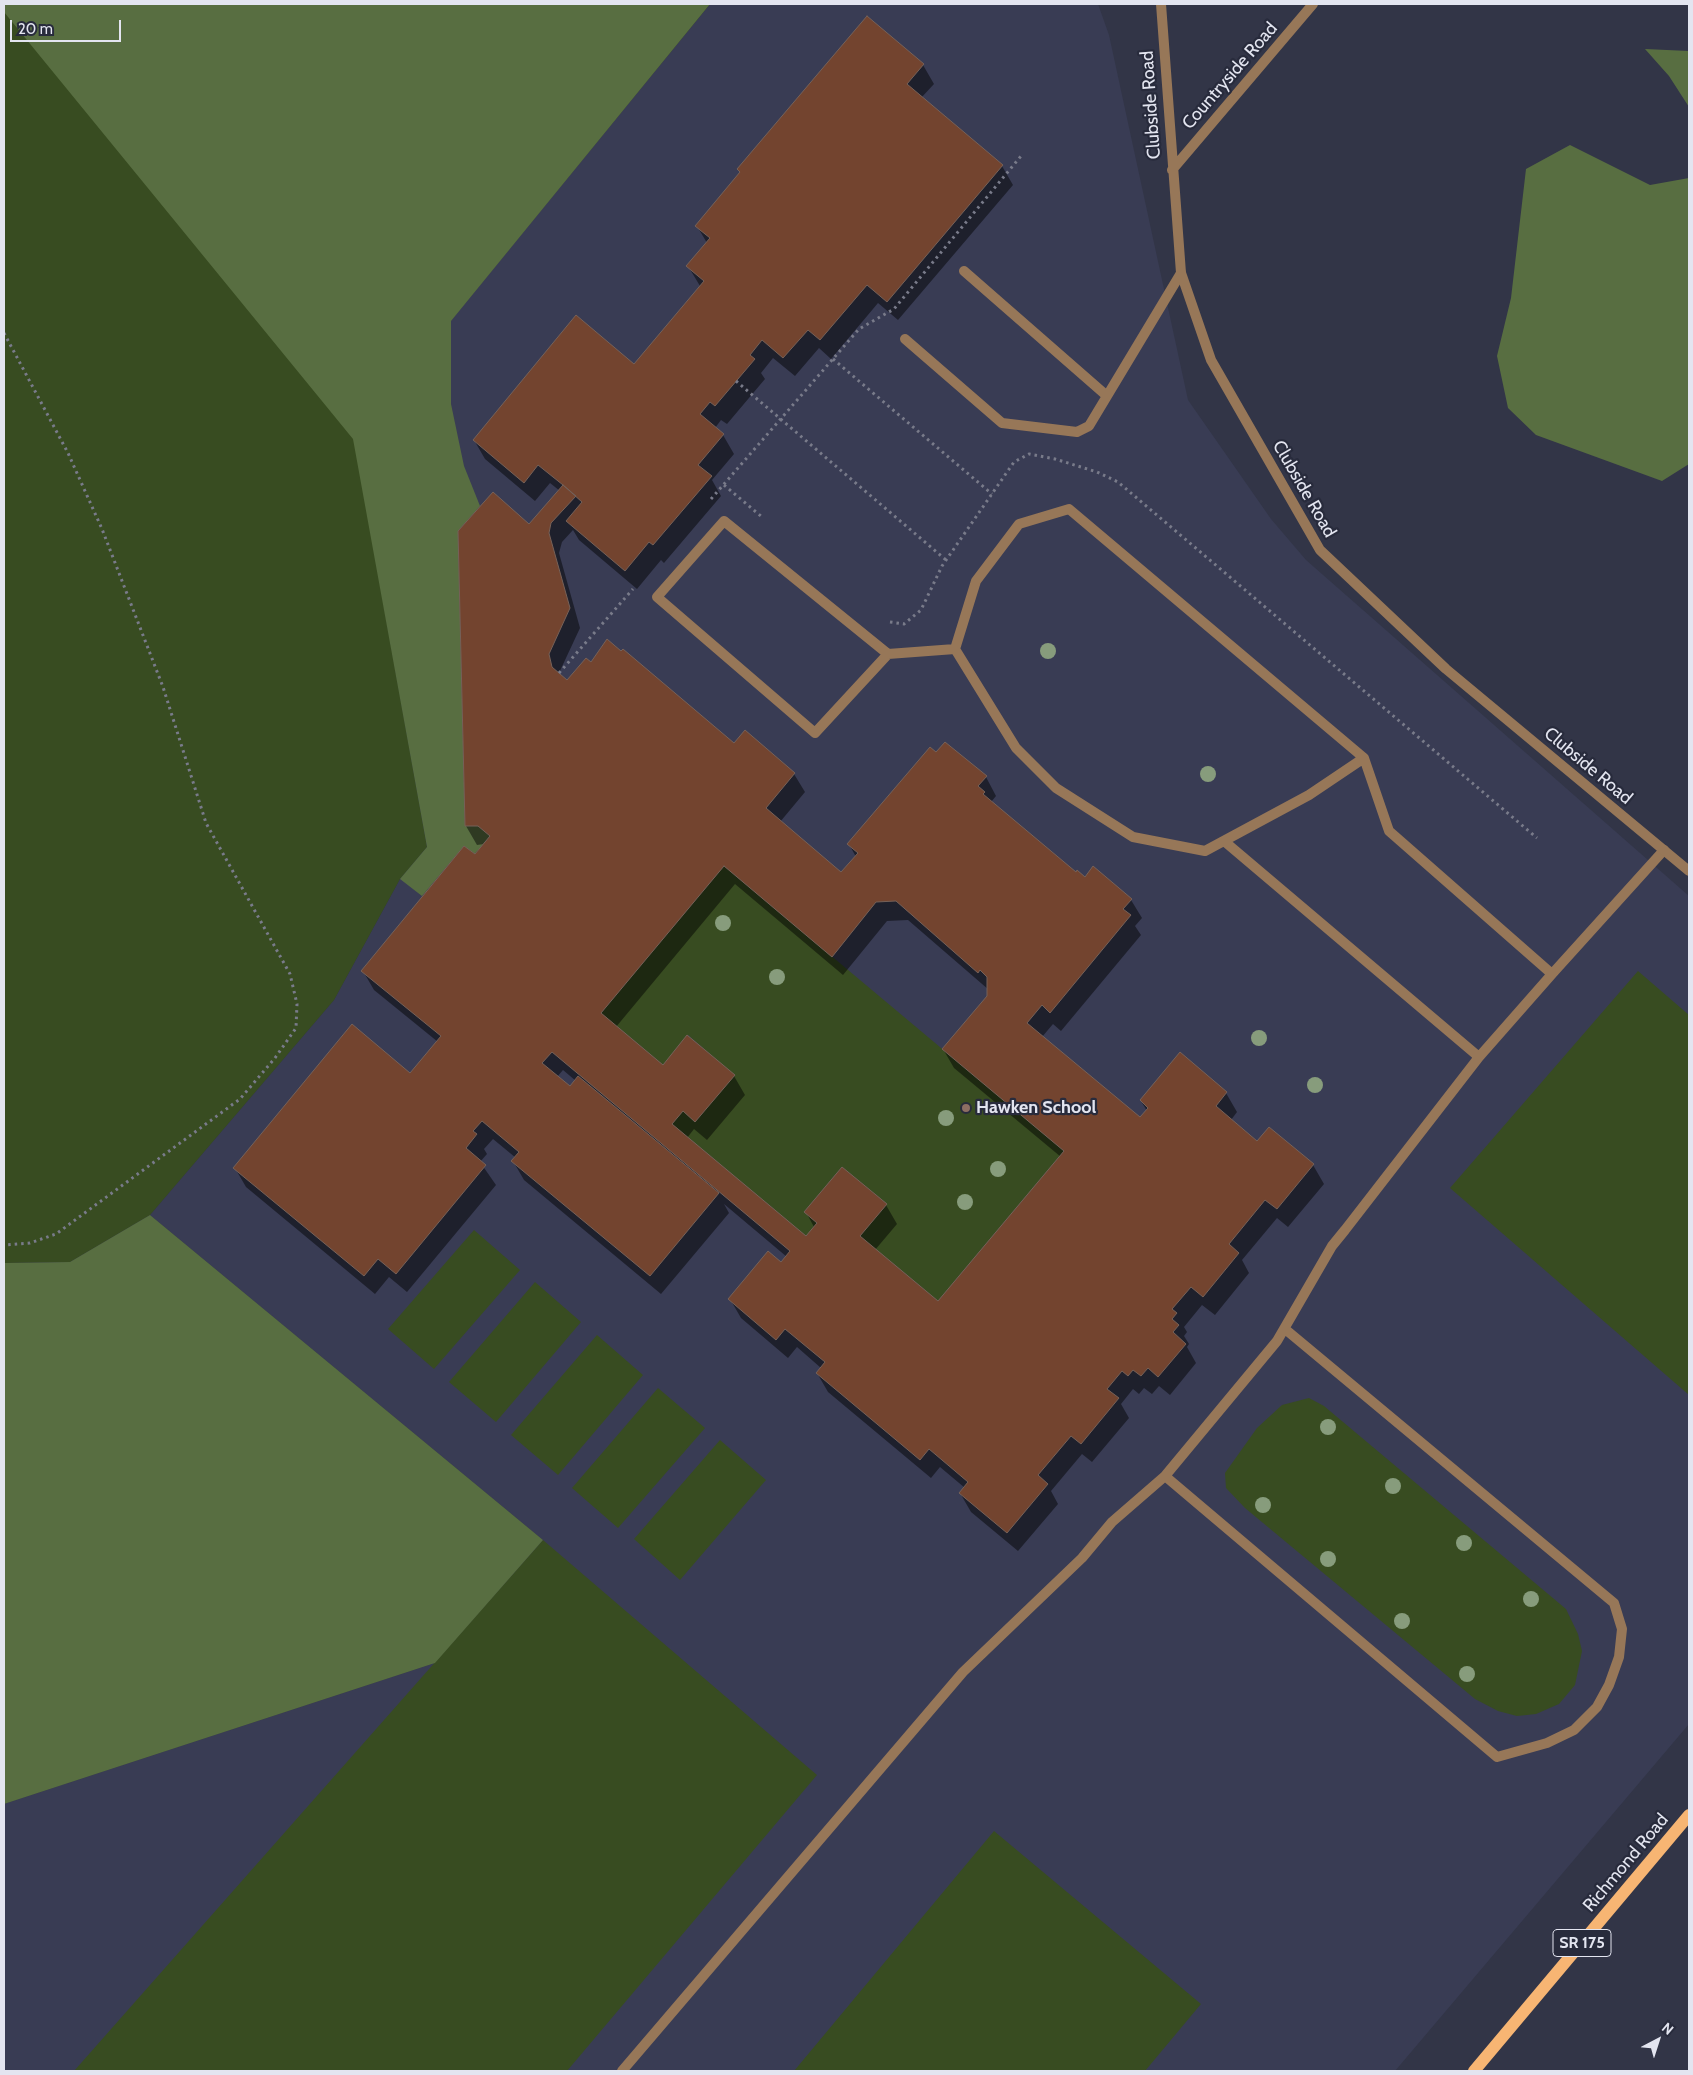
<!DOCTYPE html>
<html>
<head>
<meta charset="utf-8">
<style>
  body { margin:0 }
  #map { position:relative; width:1693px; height:2075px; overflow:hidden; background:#323547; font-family:Cabin,sans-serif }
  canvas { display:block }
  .frame { position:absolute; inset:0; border:5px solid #e3e5f0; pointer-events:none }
  .north { position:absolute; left:1633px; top:2015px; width:50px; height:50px; -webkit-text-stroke:4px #282b3c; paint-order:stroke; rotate:40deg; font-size:14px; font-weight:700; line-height:20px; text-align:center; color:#e3e5f0 }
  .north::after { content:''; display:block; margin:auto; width:18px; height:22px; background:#e3e5f0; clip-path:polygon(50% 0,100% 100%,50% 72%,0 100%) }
  .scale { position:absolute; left:10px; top:20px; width:111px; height:22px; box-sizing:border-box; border:2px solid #e3e5f0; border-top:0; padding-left:6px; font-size:15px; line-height:18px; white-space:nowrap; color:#e3e5f0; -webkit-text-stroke:4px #282b3c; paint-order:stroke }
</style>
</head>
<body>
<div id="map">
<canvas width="1693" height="2075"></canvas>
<div class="frame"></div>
<div class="north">N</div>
<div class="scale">20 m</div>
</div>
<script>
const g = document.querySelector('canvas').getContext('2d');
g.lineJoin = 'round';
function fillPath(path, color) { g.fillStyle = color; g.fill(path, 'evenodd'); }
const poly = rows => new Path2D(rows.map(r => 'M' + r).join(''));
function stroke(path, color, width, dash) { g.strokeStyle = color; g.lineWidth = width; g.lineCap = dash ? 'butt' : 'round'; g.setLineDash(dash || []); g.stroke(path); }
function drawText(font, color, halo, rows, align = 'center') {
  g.font = font + ' Cabin,sans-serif'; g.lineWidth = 4.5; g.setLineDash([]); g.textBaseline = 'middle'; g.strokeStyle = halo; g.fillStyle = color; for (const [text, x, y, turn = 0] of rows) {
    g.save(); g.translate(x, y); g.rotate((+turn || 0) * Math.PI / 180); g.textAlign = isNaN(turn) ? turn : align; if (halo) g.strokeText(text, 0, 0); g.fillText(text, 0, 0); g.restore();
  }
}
fillPath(poly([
  [710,4,1098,4,1109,35,1188,400,1271,519,1306,560,1689,896,1689,1724,1395,2071,4,2071,4,1804,435,1663,543,1540,150,1215,334,1000,400,879,427,847,353,439]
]), '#393c54');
fillPath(poly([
  [4,4,710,4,354,439,427,847,400,879,334,1000,150,1215,70,1262,4,1263],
  [724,866,1064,1151,938,1301,860,1236,887,1204,842,1167,804,1212,817,1223,806,1236,672,1124,683,1111,696,1121,734,1075,688,1035,663,1065,601,1013],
  [1638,971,1689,1015,1689,1395,1450,1188],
  [474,1230,520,1270,434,1369,388,1329],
  [535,1282,581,1322,496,1422,449,1382],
  [597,1335,643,1375,558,1475,511,1435],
  [658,1388,705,1428,618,1528,572,1488],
  [1309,1398,1324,1406,1566,1609,1578,1634,1582,1651,1575,1685,1559,1704,1536,1714,1517,1716,1498,1711,1475,1699,1245,1508,1226,1488,1225,1473,1257,1428,1282,1405],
  [720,1440,766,1480,680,1580,634,1539],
  [543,1540,817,1775,567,2071,74,2071],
  [994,1831,1201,2004,1145,2071,794,2071]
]), '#384c21');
fillPath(poly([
  [4,4,710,4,451,321,451,404,464,466,480,506,458,531,465,826,478,826,490,836,475,854,464,846,422,896,400,879,427,847,353,439,4,12],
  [1645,49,1689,51,1689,107,1669,76],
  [1570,145,1650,185,1689,178,1689,464,1662,481,1536,435,1508,408,1497,356,1511,298,1526,169],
  [150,1215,543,1540,435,1663,4,1804,4,1263,70,1262]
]), '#586e41');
fillPath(poly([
  [923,65,934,84,921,98,1002,166,1013,185,898,320,878,303,831,359,819,348,795,376,773,358,761,373,765,379,727,424,721,420,715,428,723,435,734,454,712,480,721,496,664,563,661,560,637,589,579,540,573,530,562,542,559,553,580,628,559,673,567,682,734,744,794,774,805,792,780,822,841,873,856,857,849,844,937,754,986,777,996,796,991,802,1076,874,1131,900,1142,918,1135,926,1141,935,1061,1031,1053,1024,1042,1037,1141,1119,1147,1111,1141,1101,1180,1054,1226,1093,1237,1112,1231,1120,1258,1142,1269,1128,1313,1165,1324,1184,1288,1227,1277,1218,1242,1260,1249,1273,1215,1315,1202,1305,1184,1327,1187,1332,1184,1336,1189,1344,1187,1347,1196,1363,1170,1395,1159,1386,1152,1394,1144,1388,1139,1394,1133,1389,1121,1404,1129,1418,1092,1462,1082,1454,1051,1491,1058,1504,1018,1551,971,1512,960,1493,965,1488,940,1467,931,1478,828,1392,817,1373,821,1368,797,1347,788,1358,741,1318,730,1299,781,1264,787,1257,724,1204,729,1213,661,1294,524,1180,513,1161,516,1158,493,1139,484,1149,487,1154,480,1162,496,1185,407,1292,389,1277,375,1294,246,1187,235,1168,410,1074,438,1042,374,990,363,971,484,844,477,845,466,826,529,525,560,491,550,483,535,501,485,459,474,440,634,366,700,286,688,266,707,243,697,226],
  [735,884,843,975,887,921,908,920,989,990,989,997,943,1049,954,1068,1061,1157,938,1303,875,1250,897,1224,886,1205,806,1212,814,1227,806,1237,687,1138,694,1129,707,1140,745,1095,734,1076,663,1067,616,1027],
  [563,1070,576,1081,570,1087,557,1077]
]), '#0007');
const building = poly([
  [867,16,924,64,907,84,1003,165,887,302,867,285,820,340,808,330,783,358,762,340,750,355,755,359,715,406,710,402,700,414,724,434,698,465,712,476,653,545,649,542,625,571,566,521,582,502,563,485,538,465,524,483,473,440,576,315,634,364,704,281,686,266,710,238,695,226,740,172,737,169,867,16],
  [563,485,576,496,551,523,549,533,570,608,549,654,552,667,567,680,586,658,591,662,607,639,621,651,623,649,734,743,745,730,795,773,766,808,841,872,858,853,847,844,930,747,936,752,945,742,987,776,978,786,985,792,983,794,1076,872,1077,870,1085,877,1093,866,1132,899,1123,909,1131,915,1050,1013,1042,1005,1027,1023,1140,1117,1148,1108,1140,1100,1180,1052,1227,1092,1216,1106,1257,1141,1269,1127,1314,1164,1277,1209,1265,1200,1229,1244,1239,1253,1203,1297,1191,1287,1172,1309,1177,1313,1172,1319,1179,1325,1173,1332,1186,1344,1158,1377,1148,1368,1141,1376,1133,1370,1128,1376,1122,1371,1107,1389,1119,1398,1081,1444,1071,1436,1038,1475,1048,1484,1007,1533,959,1493,968,1482,929,1449,920,1460,816,1373,825,1362,785,1329,776,1340,728,1299,768,1251,781,1262,790,1251,552,1052,542,1063,570,1086,578,1076,719,1193,650,1276,511,1161,519,1152,482,1121,473,1131,477,1134,466,1148,486,1165,396,1274,378,1259,364,1276,233,1168,352,1024,410,1073,441,1036,361,971,464,846,475,854,490,836,478,826,465,826,458,531,493,492,529,524,563,485],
  [724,866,832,957,876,902,896,901,978,973,980,970,987,977,987,996,942,1049,1064,1151,938,1301,860,1236,887,1204,842,1167,804,1212,817,1223,806,1236,672,1124,683,1111,695,1122,735,1075,687,1035,663,1065,601,1013,724,866]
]);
fillPath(building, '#73442f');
stroke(building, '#766158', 1);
stroke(poly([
  [4,333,68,453,102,529,163,687,206,823,290,974,297,1004,296,1028,275,1058,240,1099,56,1234,30,1243,4,1245],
  [833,359,992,494],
  [736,381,946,560],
  [724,485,762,517],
  [711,499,859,329,894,309,1021,156],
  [890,622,904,624,921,610,942,566,1014,462,1029,454,1055,459,1097,472,1118,482,1537,838],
  [559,673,633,589]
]), '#797b8a', 3, [2.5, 4]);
stroke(poly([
  [964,271,1107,396],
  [905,339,1002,423,1077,432,1089,426,1181,273],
  [888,654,815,733,657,597,724,521,888,654,955,649],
  [1364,758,1309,795,1205,851,1133,837,1056,788,1016,748,955,649,976,581,1019,524,1069,509,1364,758,1389,831,1552,974,1664,850],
  [1224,841,1479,1057],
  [1165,1476,1497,1757,1547,1743,1574,1730,1597,1707,1609,1685,1619,1657,1622,1629,1614,1603,1285,1329],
  [622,2071,963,1672,1082,1558,1112,1522,1165,1476,1277,1341,1332,1246,1345,1230,1479,1057,1552,974]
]), '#977758', 10);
stroke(poly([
  [1161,4,1181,273,1211,360,1320,550,1446,669,1689,871],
  [1172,170,1313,4]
]), '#977758', 10);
stroke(poly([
  [1474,2071,1689,1815]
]), '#f7b573', 12);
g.fillStyle = '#879c7c';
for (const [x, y] of [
  [1048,651],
  [1208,774],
  [723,923],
  [777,977],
  [1259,1038],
  [1315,1085],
  [946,1118],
  [998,1169],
  [965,1202],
  [1328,1427],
  [1393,1486],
  [1263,1505],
  [1464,1543],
  [1328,1559],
  [1531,1599],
  [1402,1621],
  [1467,1674]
]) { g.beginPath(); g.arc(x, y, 8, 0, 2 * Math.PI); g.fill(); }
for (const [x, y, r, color] of [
  [966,1108,5,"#8d6e63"]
]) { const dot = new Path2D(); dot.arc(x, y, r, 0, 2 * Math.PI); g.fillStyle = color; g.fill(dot); stroke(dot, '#282b3c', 2); }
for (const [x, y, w] of [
  [1582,1943,58]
]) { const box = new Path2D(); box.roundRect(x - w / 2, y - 13.5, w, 27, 4); g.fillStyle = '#282b3c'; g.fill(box); stroke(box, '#e3e5f0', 1); }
drawText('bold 16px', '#e3e5f0', null, [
  ["SR 175",1582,1943]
]);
drawText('18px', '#e3e5f0', '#282b3c', [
  ["Countryside Road",1230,76,-49],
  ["Clubside Road",1151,105,-94],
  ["Clubside Road",1304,489,60],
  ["Clubside Road",1588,766,40],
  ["Richmond Road",1626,1863,-50]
]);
drawText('bold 18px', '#e3e5f0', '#282b3c', [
  ["Hawken School",976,1108]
], 'left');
</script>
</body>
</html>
